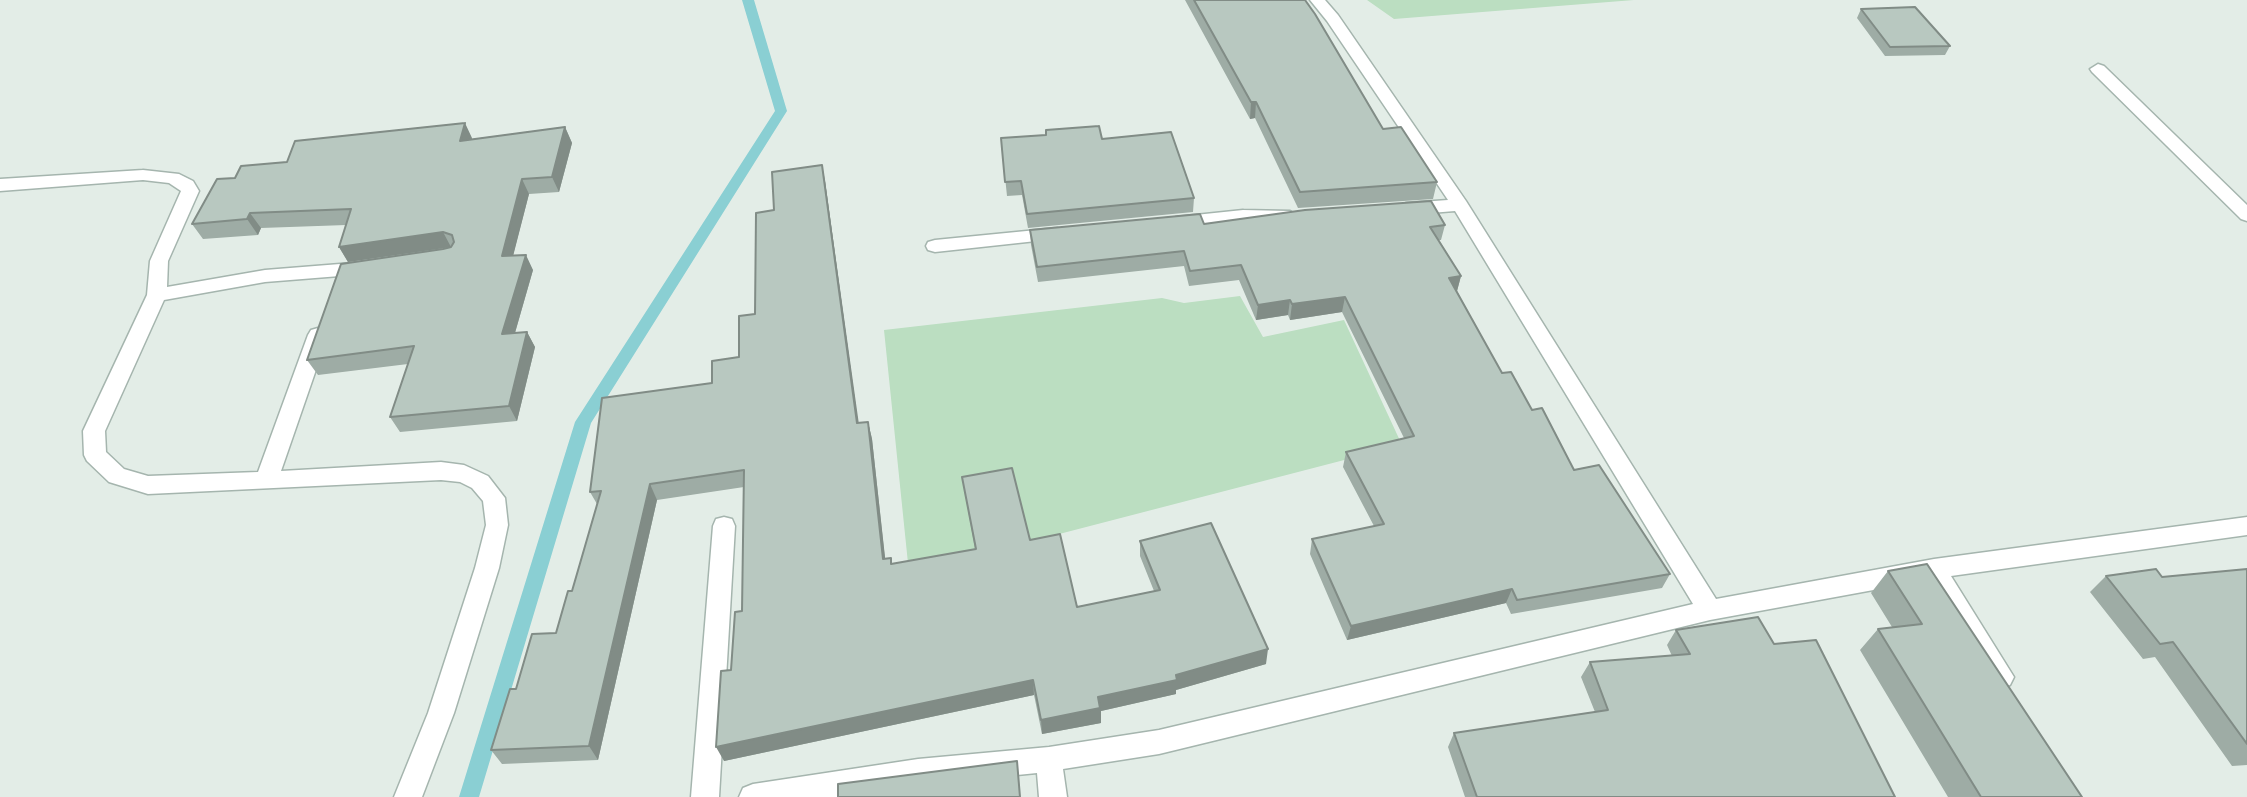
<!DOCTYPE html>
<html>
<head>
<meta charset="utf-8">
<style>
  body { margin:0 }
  canvas { display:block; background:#e3ede7 }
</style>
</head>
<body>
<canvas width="2247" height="797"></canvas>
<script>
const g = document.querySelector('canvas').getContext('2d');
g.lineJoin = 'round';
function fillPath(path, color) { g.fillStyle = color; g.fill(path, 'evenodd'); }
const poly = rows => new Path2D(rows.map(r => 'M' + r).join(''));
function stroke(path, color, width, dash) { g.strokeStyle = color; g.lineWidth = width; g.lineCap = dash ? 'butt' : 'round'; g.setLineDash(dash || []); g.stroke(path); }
fillPath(poly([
  [1367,0,1634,0,1394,19],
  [1240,296,1263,337,1344,320,1402,445,909,573,884,330,1162,298,1184,303]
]), '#bbdec1');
fillPath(poly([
  [742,0,754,0,787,111,591,423,479,797,459,797,575,422,775,111,742,0]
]), '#8acfd3');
const street = poly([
  [1310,0,1325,0,1338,15,1466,201,1716,599,1934,559,2247,517,2247,535,1951,576,2014,677,2010,685,2001,688,1992,685,1928,580,1710,620,1159,754,1063,769,1067,797,1039,797,1037,773,918,785,837,797,739,797,743,788,753,784,918,759,1049,747,1159,730,1693,604,1455,211,1406,215,1397,209,1406,203,1448,200,1327,21,1310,0],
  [2098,64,2104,66,2247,205,2247,221,2241,219,2092,72,2090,69,2098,64],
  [143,170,179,174,193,181,199,191,168,261,167,287,265,270,365,262,372,263,375,268,372,273,365,274,265,282,164,300,105,431,106,452,124,469,148,476,258,472,308,335,311,330,318,328,325,330,328,335,281,471,441,462,464,465,488,476,505,498,508,525,499,568,454,713,422,797,394,797,428,713,475,568,486,525,483,501,472,488,460,482,441,480,148,494,109,482,87,461,84,455,83,431,147,295,150,261,181,191,169,183,143,180,0,191,0,179,143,170],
  [1243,210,1290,211,1299,217,1290,223,1243,222,1176,229,1167,223,1176,217,1243,210],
  [1057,228,1064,230,1066,234,1064,238,935,252,928,250,926,246,928,242,935,240,1057,228],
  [724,517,732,519,735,526,719,797,691,797,713,526,716,519,724,517]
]);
stroke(street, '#a5b5ae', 3);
fillPath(street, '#fff');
fillPath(poly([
  [1185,0,1305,0,1383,129,1437,182,1433,199,1298,208,1255,118,1250,119],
  [1861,9,1950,46,1945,55,1885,56,1857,18],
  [565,127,572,143,559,192,529,194,513,255,533,270,515,333,527,332,535,347,517,421,400,432,390,417,408,364,318,375,307,360,443,249,448,248,348,262,339,247,346,225,261,228,258,235,203,239,192,224,235,178,472,138,472,139],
  [1001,138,1102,139,1194,198,1193,212,1028,228,1022,195,1007,196],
  [825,181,858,423,868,422,872,439,885,559,892,564,975,549,962,477,1030,540,1077,607,1154,591,1140,556,1140,541,1266,664,1176,690,1176,694,1101,711,1101,723,1042,734,1034,695,724,761,731,670,742,611,744,487,657,500,598,760,502,764,491,750,516,689,556,633,572,591,597,504,590,492,739,357,755,314,774,210],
  [1204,224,1445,225,1441,240,1439,240,1461,276,1457,291,1502,373,1532,410,1574,470,1670,574,1662,588,1511,614,1506,603,1347,640,1310,554,1312,539,1374,526,1343,467,1346,452,1404,438,1342,312,1290,320,1288,315,1256,320,1239,280,1189,286,1184,266,1038,282,1031,245,1030,230],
  [2247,569,2247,765,2232,766,2155,657,2143,659,2090,592,2106,576,2162,577],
  [1888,571,2082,797,1948,797,1860,650,1878,629,1892,627,1871,593],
  [1676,630,1774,644,1895,797,1465,797,1448,747,1454,733,1595,712,1581,677,1590,662,1672,656,1667,645]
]), '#9eaca5');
fillPath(poly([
  [1251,102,1256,102,1255,118,1250,119],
  [465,123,472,138,467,156,460,141],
  [565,127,572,143,559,192,552,177],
  [822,165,825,181,861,439,857,423],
  [522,179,529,194,509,272,502,256],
  [250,213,261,228,258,235,247,219],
  [443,232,451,247,348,262,339,247],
  [526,255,533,270,510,350,502,334],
  [1461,276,1457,291,1449,278],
  [1345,297,1342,312,1290,320,1292,304],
  [1290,300,1288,315,1256,320,1258,305],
  [527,332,535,347,517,421,509,406],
  [868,422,872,439,887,575,883,559],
  [650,484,657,500,598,760,589,746],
  [1512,589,1506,603,1347,640,1351,626],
  [1268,649,1266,664,1176,690,1176,694,1101,711,1101,723,1042,734,1041,720,1098,697],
  [1033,680,1034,695,724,761,716,747]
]), '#818c86');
const building = poly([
  [1194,0,1305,0,1315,14,1383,129,1401,127,1437,182,1300,192,1256,102,1251,102,1194,0],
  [1915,7,1950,46,1890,47,1861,9,1915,7],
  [465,123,460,141,565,127,552,177,522,179,502,256,526,255,502,334,527,332,509,406,390,417,414,346,307,360,341,264,443,249,451,247,454,242,452,235,443,232,339,247,351,209,250,213,247,219,192,224,217,179,235,178,241,166,287,162,295,141,465,123],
  [1099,126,1102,139,1171,132,1194,198,1027,214,1021,181,1005,182,1001,138,1046,135,1046,130,1099,126],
  [822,165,857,423,868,422,883,559,891,558,891,564,976,549,962,477,1012,468,1030,540,1060,534,1077,607,1160,590,1140,541,1211,523,1268,649,1176,675,1177,680,1098,697,1100,708,1041,720,1033,680,716,747,721,671,731,670,735,612,742,611,744,470,650,484,589,746,491,750,510,689,516,689,532,634,556,633,568,591,572,591,601,491,590,492,602,398,712,383,712,361,739,357,739,316,755,314,756,213,774,210,772,172,822,165],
  [1431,201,1445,225,1430,227,1461,276,1449,278,1502,373,1511,372,1532,410,1542,408,1574,470,1599,465,1670,574,1517,600,1512,589,1351,626,1312,539,1384,524,1346,452,1414,436,1345,297,1292,304,1290,300,1258,305,1241,265,1190,271,1184,251,1037,267,1030,230,1200,214,1204,224,1305,210,1431,201],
  [1927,564,2082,797,1981,797,1878,629,1922,624,1888,571,1927,564],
  [2156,569,2162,577,2247,569,2247,744,2173,642,2160,644,2106,576,2156,569],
  [1758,617,1774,644,1816,640,1895,797,1477,797,1454,733,1608,710,1590,662,1690,654,1676,630,1758,617],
  [1017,761,1020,797,838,797,838,784,1017,761]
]);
fillPath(building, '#b8c8c0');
stroke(building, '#818c86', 2);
</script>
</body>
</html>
